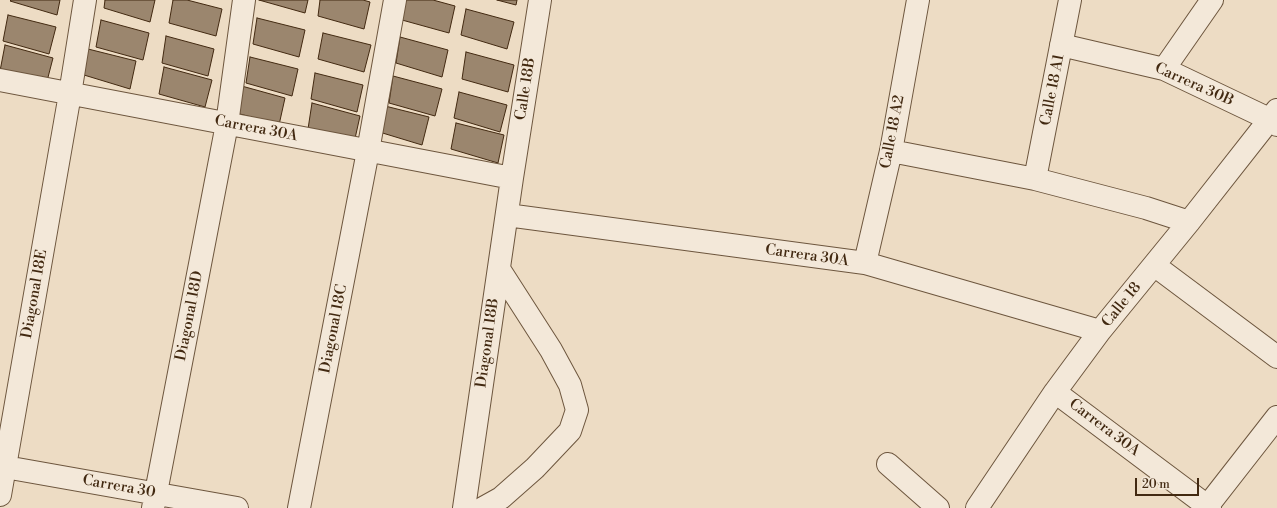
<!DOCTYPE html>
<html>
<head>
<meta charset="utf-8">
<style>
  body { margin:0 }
  #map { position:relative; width:1277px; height:508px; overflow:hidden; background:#eddcc4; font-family:"Libre Bodoni",serif }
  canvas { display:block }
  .scale { position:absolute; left:1135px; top:478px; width:64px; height:18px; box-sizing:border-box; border:2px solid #422911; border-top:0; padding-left:5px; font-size:12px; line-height:14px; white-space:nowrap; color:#422911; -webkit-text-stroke:3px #f3e8d9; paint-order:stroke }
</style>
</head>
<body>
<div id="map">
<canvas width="1277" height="508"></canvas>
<div class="scale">20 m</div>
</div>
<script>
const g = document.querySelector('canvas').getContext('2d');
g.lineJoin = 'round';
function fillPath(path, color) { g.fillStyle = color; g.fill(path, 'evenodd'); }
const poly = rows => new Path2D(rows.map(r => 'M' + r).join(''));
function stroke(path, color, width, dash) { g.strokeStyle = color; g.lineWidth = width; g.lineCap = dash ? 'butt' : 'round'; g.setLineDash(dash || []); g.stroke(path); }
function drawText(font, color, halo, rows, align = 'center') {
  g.font = font + ' "Libre Bodoni",serif'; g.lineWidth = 3.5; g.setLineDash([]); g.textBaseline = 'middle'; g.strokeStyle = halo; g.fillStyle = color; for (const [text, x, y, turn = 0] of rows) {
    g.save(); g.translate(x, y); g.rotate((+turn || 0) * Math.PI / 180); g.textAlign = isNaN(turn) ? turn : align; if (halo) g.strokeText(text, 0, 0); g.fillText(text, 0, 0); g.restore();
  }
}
const building = poly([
  [11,0,60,0,57,15,10,1,11,0],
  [105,0,155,0,150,22,104,8,105,0],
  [173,0,187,0,222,9,216,36,169,23,173,0],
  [259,0,308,0,305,13,259,0],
  [320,0,363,0,370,2,364,29,318,16,320,0],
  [406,0,433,0,455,6,449,33,402,20,406,0],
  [497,0,517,0,516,5,497,0],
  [466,9,514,22,507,49,461,35,466,9],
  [8,15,56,27,49,54,3,41,8,15],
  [257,18,305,30,299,57,253,44,257,18],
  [101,20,149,33,143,60,96,47,101,20],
  [323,33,371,45,364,72,318,59,323,33],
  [166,36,214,49,208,76,162,63,166,36],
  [400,37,448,50,442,77,396,63,400,37],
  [5,45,53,58,46,85,0,71,5,45],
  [88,49,136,61,130,89,84,75,88,49],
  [466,52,514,65,508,92,462,79,466,52],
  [250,57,298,69,292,96,246,83,250,57],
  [164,67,212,80,205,107,159,94,164,67],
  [315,73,363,85,357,112,311,99,315,73],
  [393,76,442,89,435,116,389,103,393,76],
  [238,85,285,98,279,125,233,112,238,85],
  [459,92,507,105,500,132,454,118,459,92],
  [312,103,360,116,354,143,308,129,312,103],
  [381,105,429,117,422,145,376,131,381,105],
  [456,123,504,135,498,163,451,149,456,123]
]);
fillPath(building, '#9b866e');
stroke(building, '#422911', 1);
const street = poly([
  [1061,45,1164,69,1269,119,1277,125],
  [1164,69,1212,0],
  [0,80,512,178],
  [891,151,1035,179,1146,208,1189,222],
  [1035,179,1070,0],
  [507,215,865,263,1100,331],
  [865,263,891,151,918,0],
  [1154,265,1277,357],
  [1055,392,1210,508],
  [888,464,938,508],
  [0,466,237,508],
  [0,495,70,94,85,0],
  [153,508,227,124,244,0],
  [299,508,368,151,395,0],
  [464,508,512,178,540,0],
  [483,508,501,498,535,468,570,431,577,410,570,385,551,350,499,269],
  [977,508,1055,392,1100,331,1189,222,1277,110],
  [1206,508,1277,417]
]);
stroke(street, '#6d563e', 24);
stroke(street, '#f3e8d9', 22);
drawText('15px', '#422911', '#f3e8d9', [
  ["Carrera 30B",1194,85,24],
  ["Calle 18B",526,89,-81],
  ["Calle 18 A1",1053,90,-79],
  ["Carrera 30A",256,129,11],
  ["Calle 18 A2",893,132,-79],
  ["Carrera 30A",807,256,8],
  ["Diagonal 18E",35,294,-80],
  ["Calle 18",1122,305,-51],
  ["Diagonal 18D",190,316,-79],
  ["Diagonal 18C",334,329,-79],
  ["Diagonal 18B",488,343,-82],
  ["Carrera 30A",1104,428,37],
  ["Carrera 30",119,487,10]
]);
</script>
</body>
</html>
